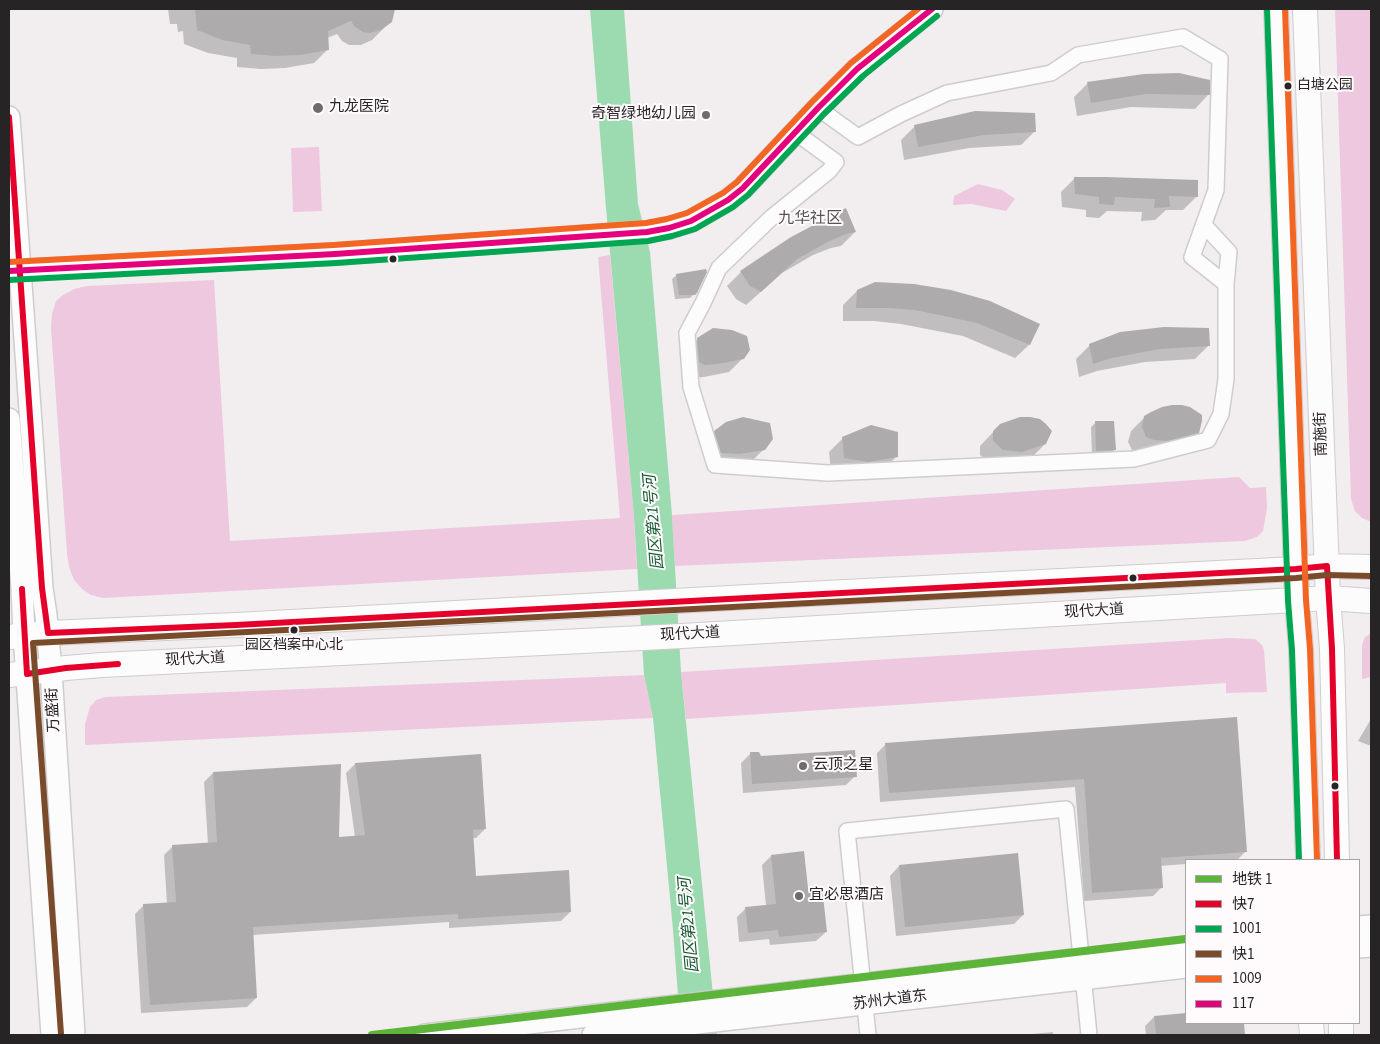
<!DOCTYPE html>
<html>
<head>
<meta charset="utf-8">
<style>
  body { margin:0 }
  #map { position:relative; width:1380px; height:1044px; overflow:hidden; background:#f2eef0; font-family:"Source Sans 3","Noto Sans SC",sans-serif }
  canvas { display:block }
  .frame { position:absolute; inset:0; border:10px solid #262425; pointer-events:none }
  .legend { position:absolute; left:1185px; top:859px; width:175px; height:165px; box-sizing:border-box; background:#fffbfd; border:1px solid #a8a5a7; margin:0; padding:6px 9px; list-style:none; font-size:15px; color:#262425 }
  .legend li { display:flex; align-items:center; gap:10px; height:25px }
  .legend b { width:25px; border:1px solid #a8a5a7 }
</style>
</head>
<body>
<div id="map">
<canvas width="1380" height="1044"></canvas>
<div class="frame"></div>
<ul class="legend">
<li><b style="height:6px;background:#5cb439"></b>地铁 1</li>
<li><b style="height:6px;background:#e4002b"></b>快7</li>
<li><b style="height:6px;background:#00a651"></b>1001</li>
<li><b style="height:6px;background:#7a4b2a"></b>快1</li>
<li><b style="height:6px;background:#f26522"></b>1009</li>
<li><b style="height:6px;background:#e5007d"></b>117</li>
</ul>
</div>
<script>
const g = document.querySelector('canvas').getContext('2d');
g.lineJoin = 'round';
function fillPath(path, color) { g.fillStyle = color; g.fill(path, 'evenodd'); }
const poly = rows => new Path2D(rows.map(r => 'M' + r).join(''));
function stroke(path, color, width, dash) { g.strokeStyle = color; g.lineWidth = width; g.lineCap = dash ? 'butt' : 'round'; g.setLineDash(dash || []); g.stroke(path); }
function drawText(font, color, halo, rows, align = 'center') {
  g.font = font + ' "Source Sans 3","Noto Sans SC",sans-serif'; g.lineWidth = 4; g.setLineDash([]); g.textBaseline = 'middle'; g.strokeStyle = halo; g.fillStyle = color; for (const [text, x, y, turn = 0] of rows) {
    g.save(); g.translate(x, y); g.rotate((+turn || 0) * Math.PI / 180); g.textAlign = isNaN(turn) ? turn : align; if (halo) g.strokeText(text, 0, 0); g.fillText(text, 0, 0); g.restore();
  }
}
fillPath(poly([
  [1335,9,1371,9,1371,522,1362,518,1355,511,1351,499],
  [319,147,322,211,293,212,291,148],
  [978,184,1002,190,1015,199,1006,211,971,204,953,205,954,196],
  [610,255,634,517,637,569,103,598,91,595,82,589,74,580,69,567,67,553,51,328,52,314,56,301,63,295,74,289,87,286,214,280,230,541,620,518,598,257],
  [1239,477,1250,488,1266,487,1267,508,1263,531,1257,537,1245,541,675,566,672,515],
  [1371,633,1371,677,1362,679,1362,645,1365,637],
  [1229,638,1255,639,1262,645,1264,650,1267,692,1226,693,1226,683,686,719,681,672],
  [644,675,653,718,85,745,85,724,90,707,96,700,105,697]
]), '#eec8df');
fillPath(poly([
  [590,9,624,9,638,204,650,252,672,515,681,672,717,1035,681,1035,673,930,653,718,644,675,634,517,606,208]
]), '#9cdbb0');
fillPath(poly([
  [168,9,393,9,393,12,391,21,372,40,361,45,349,45,342,41,337,34,327,38,328,49,314,63,285,68,261,69,237,67,237,58,208,53,184,44,183,31,178,32,177,24,170,24],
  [1145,75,1208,95,1195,109,1131,107,1077,116,1074,97,1087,84],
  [915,126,1035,131,1021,145,969,148,904,160,901,140],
  [1075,178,1197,196,1183,210,1166,210,1155,220,1141,221,1142,212,1107,211,1099,218,1086,217,1086,210,1062,207,1061,192],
  [855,232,841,246,831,248,813,255,782,273,746,305,736,299,727,286,741,272,792,238],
  [1371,256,1371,288,1370,263],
  [677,275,696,292,690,298,675,299,672,279],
  [857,291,1038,325,1029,345,1015,358,963,336,901,324,874,321,843,321,843,305],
  [698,339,743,358,729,372,704,377,690,378,684,353],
  [1090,345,1209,345,1195,359,1145,362,1097,371,1079,377,1076,359],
  [1145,417,1198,432,1184,446,1140,453,1132,450,1128,442,1131,431],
  [1095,423,1114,450,1110,454,1092,455,1091,427],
  [1000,425,1045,444,1031,458,989,463,980,455,980,446],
  [715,432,764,449,750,463,725,467,701,446],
  [843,438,897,456,883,470,831,471,829,452],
  [1236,718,1246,851,1237,860,1186,860,1186,864,1160,866,1162,887,1153,896,1084,901,1075,787,880,802,877,753,886,744],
  [1371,719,1371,746,1358,741],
  [750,754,760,757,855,776,846,785,743,793,741,763],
  [480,756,485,829,476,838,472,838,474,877,570,912,561,921,449,928,449,922,252,935,256,998,247,1007,141,1013,135,914,144,905,167,904,164,855,173,846,208,844,204,782,213,773,338,838,355,837,346,773,355,764],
  [1017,855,1023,915,1014,924,896,936,890,876,899,866],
  [771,856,807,890,826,932,816,941,770,945,769,939,739,942,737,917,746,908,766,906,762,865],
  [1186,1014,1186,1023,1243,1023,1244,1035,1146,1035,1145,1026,1154,1017],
  [1053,1032,1053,1035,1022,1035]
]), '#0003');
fillPath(poly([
  [195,9,395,9,392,22,381,30,370,33,363,32,355,27,351,21,328,31,329,50,300,55,275,56,251,54,250,45,222,40,197,30],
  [1179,73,1210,80,1210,95,1145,94,1091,103,1087,82,1144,74],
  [975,111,1035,113,1036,132,984,135,918,147,914,125],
  [1074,177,1105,177,1198,180,1198,197,1169,196,1170,207,1154,208,1155,199,1115,197,1114,205,1099,204,1099,197,1075,194],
  [846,208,856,232,846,234,828,242,797,259,761,292,750,286,740,271,791,237],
  [706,269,707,272,697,293,695,295,679,295,676,274],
  [875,282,914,284,951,290,990,301,1040,324,1030,345,977,323,915,310,888,308,856,308,857,290],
  [1164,327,1209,328,1210,346,1160,349,1112,358,1093,364,1089,344,1120,332],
  [713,328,732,330,747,336,750,350,744,359,718,364,705,365,699,362,697,338],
  [1172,405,1182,405,1190,407,1202,415,1202,421,1199,433,1168,441,1154,440,1146,437,1142,427,1144,416,1151,412,1162,407],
  [743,417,770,423,773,439,765,450,740,454,721,453,714,431,726,422],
  [1020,417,1030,417,1040,419,1046,424,1052,431,1046,444,1022,452,1003,450,993,441,993,431,1000,424],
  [1095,421,1114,421,1116,450,1096,451],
  [871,425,898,432,898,457,868,462,844,458,842,437],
  [1237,717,1247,852,1161,858,1163,888,1092,893,1084,779,889,793,885,743],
  [855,750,857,777,752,784,750,752,759,752,761,756],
  [481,754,486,829,473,830,476,876,569,870,571,912,458,919,458,914,253,927,257,998,150,1005,143,904,176,902,172,845,217,842,213,772,341,764,339,837,365,835,355,763],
  [804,851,808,888,822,887,827,932,779,937,778,930,748,933,745,907,776,904,771,855],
  [1018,853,1024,915,905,927,899,865],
  [1186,1013,1186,1023,1244,1023,1245,1035,1156,1035,1154,1016]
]), '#aeabac');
const street = poly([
  [795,132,836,162,829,171,772,217,719,268,703,303,687,333,691,387,715,465,828,473,1134,459,1208,440,1221,414,1226,379,1226,284,1192,257,1216,190,1220,59,1183,37,1078,55,1051,73,947,93,901,114,858,137,818,108],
  [1204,225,1229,252,1226,284],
  [868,1035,847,831,1066,809,1089,1035]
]);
const secondary = poly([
  [9,117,31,423,42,588,46,615,51,671,74,1035],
  [9,271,335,254,647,232,669,228,691,221,728,200,743,188,818,108,857,69,932,9],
  [9,419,22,588,24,635,52,1035],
  [1359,927,1371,926],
  [1359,947,1371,946],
  [425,1035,1186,947],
  [593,1035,1186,967]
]);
const primary = poly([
  [1276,9,1297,601,1301,649,1308,860],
  [1305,9,1328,598,1332,649,1337,860],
  [9,637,48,633,236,625,748,597,1296,569,1327,566,1371,567],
  [9,675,66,668,102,665,682,636,1328,598,1371,601],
  [1311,1023,1312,1035],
  [1341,1023,1341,1035]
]);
stroke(street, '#cfcccd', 18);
stroke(secondary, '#cfcccd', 24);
stroke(primary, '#cfcccd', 26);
stroke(street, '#fdfcfd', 15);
stroke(secondary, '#fdfcfd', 21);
stroke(primary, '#fdfcfd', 24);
stroke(poly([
  [9,117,42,588,48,633,236,625,1296,569,1327,566,1332,649,1337,860],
  [22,589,27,674,66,668,118,664]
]), '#e4002b', 6);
stroke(poly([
  [1267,9,1288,601,1292,650,1299,860],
  [9,280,336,263,648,241,672,236,695,229,733,207,748,195,824,114,863,76,937,16]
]), '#00a651', 6);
stroke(poly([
  [61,1034,33,643,1296,578,1327,575,1371,576]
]), '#7a4b2a', 6);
stroke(poly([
  [1285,9,1306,600,1310,649,1317,860],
  [9,262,334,245,646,223,667,219,687,213,723,193,737,182,812,102,851,63,918,9]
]), '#f26522', 6);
stroke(poly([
  [9,271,335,254,647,232,669,228,691,221,728,200,743,188,818,108,857,69,932,9]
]), '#e5007d', 6);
stroke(poly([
  [372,1035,1186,939]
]), '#5cb439', 8);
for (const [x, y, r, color] of [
  [1288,86,4.5,"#262425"],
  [318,108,6,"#6d6b6c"],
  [706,115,5,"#6d6b6c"],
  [393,259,4.5,"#262425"],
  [1133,578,4.5,"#262425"],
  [294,630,4.5,"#262425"],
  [803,766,5,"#6d6b6c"],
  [1335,786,4.5,"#262425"],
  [799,896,5,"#6d6b6c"]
]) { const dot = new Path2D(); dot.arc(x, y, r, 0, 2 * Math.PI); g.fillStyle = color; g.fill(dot); stroke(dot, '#fffbfd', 2); }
drawText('14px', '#262425', '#fffbfd', [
  ["白塘公园",1297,86],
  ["园区档案中心北",294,646,"center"]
], 'left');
drawText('15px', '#262425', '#fffbfd', [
  ["九龙医院",329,108],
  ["奇智绿地幼儿园",696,115,"right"],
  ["云顶之星",813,766],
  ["宜必思酒店",809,896]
], 'left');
drawText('15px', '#262425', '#fffbfd', [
  ["南施街",1322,434,-92],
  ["现代大道",1094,612,-3],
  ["现代大道",690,635,-3],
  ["现代大道",195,660,-3],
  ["万盛街",54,710,-93],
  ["苏州大道东",890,1001,-7]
]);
drawText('16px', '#595356', '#fffbfd', [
  ["九华社区",810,219]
]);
drawText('italic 16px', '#175a32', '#fffbfd', [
  ["园区第21号河",655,522,-95],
  ["园区第21号河",690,925,-95]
]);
</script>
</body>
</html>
